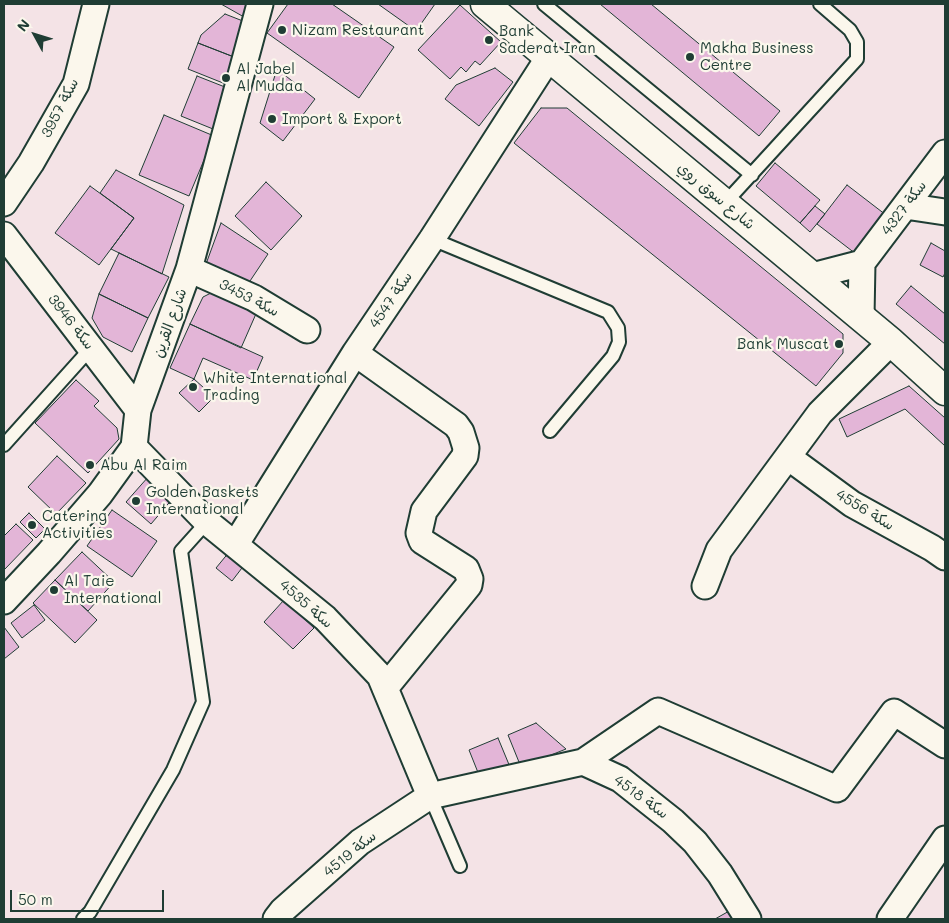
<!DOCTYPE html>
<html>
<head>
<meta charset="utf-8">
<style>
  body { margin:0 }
  #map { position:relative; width:949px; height:923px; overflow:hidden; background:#f4e3e6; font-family:Mali,sans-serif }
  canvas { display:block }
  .frame { position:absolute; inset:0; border:5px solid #1f3d34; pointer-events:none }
  .north { position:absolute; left:10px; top:10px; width:50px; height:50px; -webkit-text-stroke:4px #fbf7ec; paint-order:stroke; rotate:309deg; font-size:14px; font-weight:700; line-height:20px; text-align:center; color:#1f3d34 }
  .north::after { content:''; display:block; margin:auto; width:18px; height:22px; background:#1f3d34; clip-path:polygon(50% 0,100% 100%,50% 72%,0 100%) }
  .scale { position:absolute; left:10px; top:890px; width:154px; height:22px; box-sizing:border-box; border:2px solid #1f3d34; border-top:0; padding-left:6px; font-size:15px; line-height:18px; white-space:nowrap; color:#1f3d34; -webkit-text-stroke:4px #fbf7ec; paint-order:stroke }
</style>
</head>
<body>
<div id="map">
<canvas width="949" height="923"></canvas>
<div class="frame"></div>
<div class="north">N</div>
<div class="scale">50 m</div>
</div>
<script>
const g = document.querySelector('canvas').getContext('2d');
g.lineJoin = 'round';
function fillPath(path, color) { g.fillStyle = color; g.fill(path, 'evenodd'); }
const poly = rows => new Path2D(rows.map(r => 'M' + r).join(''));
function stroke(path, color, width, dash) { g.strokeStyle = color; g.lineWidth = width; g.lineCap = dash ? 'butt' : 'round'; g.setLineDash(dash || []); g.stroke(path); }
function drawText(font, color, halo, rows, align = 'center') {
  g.font = font + ' Mali,"Playpen Sans Arabic",sans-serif'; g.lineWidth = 4.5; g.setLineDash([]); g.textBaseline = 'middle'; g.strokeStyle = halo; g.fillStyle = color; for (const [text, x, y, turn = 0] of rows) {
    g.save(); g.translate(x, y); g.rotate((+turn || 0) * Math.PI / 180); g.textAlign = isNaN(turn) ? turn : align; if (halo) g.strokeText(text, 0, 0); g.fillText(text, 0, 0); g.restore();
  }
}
const building = poly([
  [221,4,252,4,244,17,221,4],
  [288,4,332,4,394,47,359,98,267,33,288,4],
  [378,4,435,4,416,31,378,4],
  [600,4,651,4,780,111,759,136,600,4],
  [460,5,501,42,480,65,475,61,466,72,461,67,450,79,418,50,460,5],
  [225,14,248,23,234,57,198,43,201,35,225,14],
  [198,43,234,57,228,85,188,69,198,43],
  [495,68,513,82,479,126,445,99,456,85,495,68],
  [277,69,315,99,283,141,260,123,277,69],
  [197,76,230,89,213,129,181,116,197,76],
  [541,108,567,108,843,334,843,353,816,386,514,143,541,108],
  [164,115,214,136,189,196,139,175,164,115],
  [775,163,820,200,800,223,756,186,775,163],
  [116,170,184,205,162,274,111,249,134,218,100,193,116,170],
  [266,182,302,216,271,250,235,216,266,182],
  [847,185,886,215,856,254,817,224,847,185],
  [90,186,134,218,99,265,55,233,90,186],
  [815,206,825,214,810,232,800,223,815,206],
  [221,223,268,254,244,290,206,264,221,223],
  [931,243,945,251,945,273,943,277,920,265,931,243],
  [119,253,169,277,148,318,99,294,119,253],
  [911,286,945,314,945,344,896,304,911,286],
  [219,289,259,307,241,348,190,324,203,297,219,289],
  [99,294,148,318,132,352,103,337,92,318,99,294],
  [190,324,263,357,253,380,203,358,194,379,170,368,190,324],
  [194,379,214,397,199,412,179,393,194,379],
  [76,380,99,401,94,406,117,428,119,439,88,473,35,423,76,380],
  [909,386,945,418,945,446,905,409,847,437,839,419,909,386],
  [57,456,86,483,56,514,28,487,57,456],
  [149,476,174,497,151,524,126,502,149,476],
  [112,510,157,541,132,577,87,546,112,510],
  [29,513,45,529,36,538,20,522,29,513],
  [16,524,33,540,4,570,4,536,16,524],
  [230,551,245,564,232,581,216,568,230,551],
  [82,552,114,582,88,611,55,580,82,552],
  [55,580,97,620,75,643,33,603,55,580],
  [284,600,314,628,293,649,264,622,284,600],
  [34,605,45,620,22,638,11,623,34,605],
  [4,627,19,647,4,659,4,627],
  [536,723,566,749,521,767,508,735,536,723],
  [498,738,510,767,481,780,469,750,498,738],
  [731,910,736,919,715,919,731,910]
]);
fillPath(building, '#e3b5d7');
stroke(building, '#1f3d34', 1);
const lane = poly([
  [544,4,752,175],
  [725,203,857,59,857,42,850,30,820,4],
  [432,239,608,312,618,328,619,342,613,356,550,431],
  [4,445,91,348],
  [430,796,460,866],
  [83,919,90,912,173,770,203,702,181,551,207,522]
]);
const street = poly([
  [4,203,31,163,76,84,96,4],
  [905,206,945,212],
  [4,235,138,410],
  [862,263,945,153],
  [189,269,254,298,307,330],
  [812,276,862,263],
  [861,317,862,263],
  [355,353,456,425,461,432,466,448,465,456,424,511,419,533,422,541,466,569,470,579,469,585,385,688],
  [134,447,207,522,325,618,380,676,430,796],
  [788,457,852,504,932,548,945,557],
  [235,545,355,353,432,239,549,57],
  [705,586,719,550,820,413,891,342],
  [4,601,49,553,100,494,134,447,138,410,189,269,260,4],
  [583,762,658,711,837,789,894,712,945,745],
  [276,919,283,910,360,842,430,796,583,762,620,779,673,821,695,842,720,874,748,919],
  [890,919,945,839]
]);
const secondary = poly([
  [485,4,891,342,945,391]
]);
stroke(lane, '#1f3d34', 16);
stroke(street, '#1f3d34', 29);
stroke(secondary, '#1f3d34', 31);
stroke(lane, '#fbf7ec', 12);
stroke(street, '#fbf7ec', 25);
stroke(secondary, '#fbf7ec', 28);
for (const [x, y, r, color] of [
  [282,30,5,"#1f3d34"],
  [489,40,5,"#1f3d34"],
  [690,57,5,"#1f3d34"],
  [226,78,5,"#1f3d34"],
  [272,119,5,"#1f3d34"],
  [839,344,5,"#1f3d34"],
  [193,387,5,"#1f3d34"],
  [90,465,5,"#1f3d34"],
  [136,501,5,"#1f3d34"],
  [32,525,5,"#1f3d34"],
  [54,590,5,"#1f3d34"]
]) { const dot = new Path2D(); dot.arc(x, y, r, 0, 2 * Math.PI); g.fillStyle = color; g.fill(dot); stroke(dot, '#fbf7ec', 2); }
drawText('15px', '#1f3d34', '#fbf7ec', [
  ["Nizam Restaurant",292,30],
  ["Bank",499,31],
  ["Saderat Iran",499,48],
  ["Makha Business",700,48],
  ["Centre",700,65],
  ["Al Jabel",236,69],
  ["Al Mudaa",236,86],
  ["Import & Export",282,119],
  ["Bank Muscat",829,344,"right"],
  ["White International",203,378],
  ["Trading",203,395],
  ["Abu Al Raim",100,465],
  ["Golden Baskets",146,492],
  ["International",146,509],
  ["Catering",42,516],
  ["Activities",42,533],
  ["Al Taie",64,581],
  ["International",64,598]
], 'left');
drawText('15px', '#1f3d34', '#fbf7ec', [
  ["سكة 3957",60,108,-63],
  ["شارع سوق روي",716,196,40],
  ["سكة 4327",904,208,-53],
  ["سكة 3453",249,298,27],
  ["سكة 4547",391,300,-56],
  ["سكة 3946",71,322,52],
  ["شارع القرين",170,323,-70],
  ["سكة 4556",865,510,31],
  ["سكة 4535",306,604,41],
  ["سكة 4518",641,797,36],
  ["سكة 4519",350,854,-39]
]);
</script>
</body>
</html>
